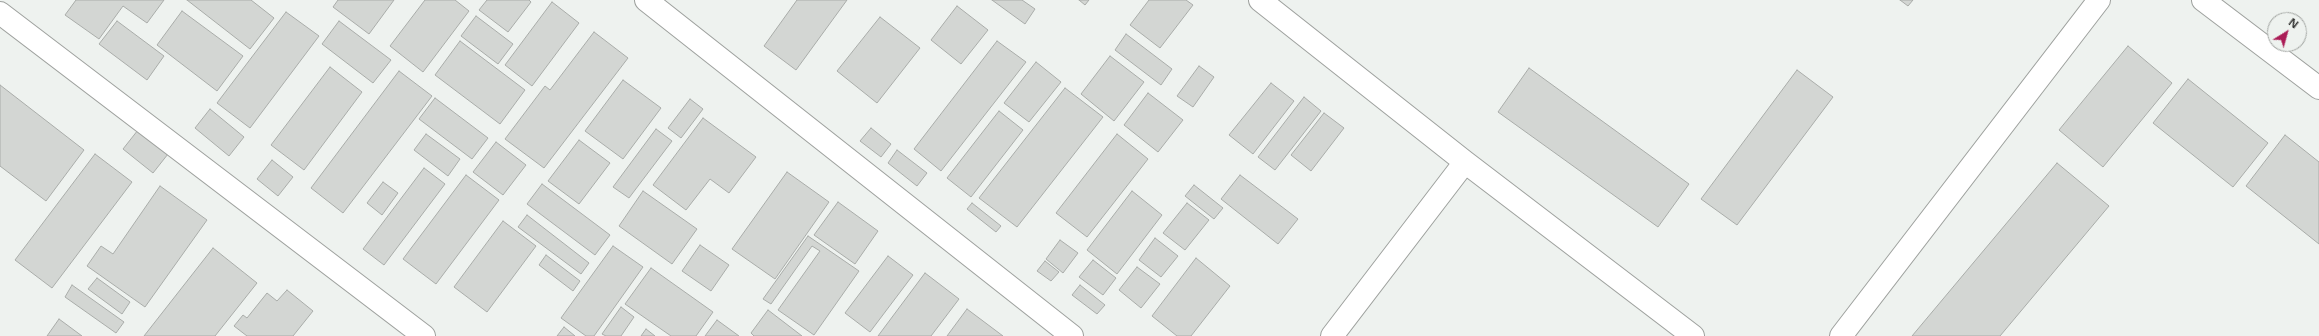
<!DOCTYPE html>
<html>
<head>
<meta charset="utf-8">
<style>
  body { margin:0 }
  #map { position:relative; width:2319px; height:336px; overflow:hidden; background:#eef2ef; font-family:"Noto Sans",sans-serif }
  canvas { display:block }
  .north { position:absolute; left:2267px; top:12px; width:40px; height:40px; box-sizing:border-box; background:#eef2ef; border:1px solid #a3a6a3; border-radius:50%; rotate:37deg; font-size:11px; font-weight:700; line-height:16px; text-align:center; color:#323332 }
  .north::after { content:''; display:block; margin:auto; width:14px; height:18px; background:#ab1c56; clip-path:polygon(50% 0,100% 100%,50% 72%,0 100%) }
</style>
</head>
<body>
<div id="map">
<canvas width="2319" height="336"></canvas>
<div class="north">N</div>
</div>
<script>
const g = document.querySelector('canvas').getContext('2d');
g.lineJoin = 'round';
function fillPath(path, color) { g.fillStyle = color; g.fill(path, 'evenodd'); }
const poly = rows => new Path2D(rows.map(r => 'M' + r).join(''));
function stroke(path, color, width, dash) { g.strokeStyle = color; g.lineWidth = width; g.lineCap = dash ? 'butt' : 'round'; g.setLineDash(dash || []); g.stroke(path); }
const building = poly([
  [76,0,164,0,147,23,123,6,99,39,65,15,76,0],
  [187,0,251,0,274,18,250,49,187,0],
  [338,0,394,0,369,34,333,7,338,0],
  [425,0,455,0,469,11,423,72,390,46,425,0],
  [487,0,529,0,531,2,508,32,479,10,487,0],
  [797,0,847,0,796,70,764,46,797,0],
  [992,0,1022,0,1035,9,1025,24,992,0],
  [1079,0,1089,0,1085,5,1079,0],
  [1149,0,1186,0,1193,5,1160,48,1130,25,1149,0],
  [1900,0,1913,0,1908,6,1900,0],
  [552,2,579,23,532,86,505,65,552,2],
  [957,6,988,30,961,64,931,40,957,6],
  [182,11,243,56,217,91,157,45,182,11],
  [286,12,319,36,250,128,217,103,286,12],
  [476,16,513,44,498,64,461,36,476,16],
  [880,17,920,48,877,103,837,71,880,17],
  [117,21,164,56,147,80,99,44,117,21],
  [339,21,391,60,373,83,322,44,339,21],
  [594,32,628,58,544,168,505,139,545,86,550,90,594,32],
  [1126,34,1172,69,1161,85,1115,50,1126,34],
  [460,41,525,90,500,124,435,75,460,41],
  [997,41,1026,62,941,171,914,149,997,41],
  [2128,46,2172,83,2103,167,2059,130,2128,46],
  [1110,56,1144,82,1114,121,1081,94,1110,56],
  [1036,62,1061,82,1029,122,1004,103,1036,62],
  [1199,66,1214,77,1193,107,1177,96,1199,66],
  [330,67,362,92,304,170,271,145,330,67],
  [1529,68,1689,184,1658,227,1498,112,1529,68],
  [1797,70,1833,97,1737,225,1701,199,1797,70],
  [399,71,432,96,343,213,311,188,399,71],
  [2188,79,2268,143,2233,187,2153,123,2188,79],
  [623,80,661,108,623,159,585,131,623,80],
  [1271,83,1294,101,1253,154,1229,135,1271,83],
  [0,85,84,150,46,201,0,166,0,85],
  [1065,88,1103,117,1017,227,979,198,1065,88],
  [1148,93,1183,120,1158,152,1124,125,1148,93],
  [1304,97,1321,111,1275,170,1258,157,1304,97],
  [435,98,488,138,472,159,419,119,435,98],
  [690,99,703,109,681,138,668,128,690,99],
  [210,109,244,137,229,156,195,128,210,109],
  [999,111,1023,130,971,197,947,178,999,111],
  [1324,113,1344,128,1311,171,1291,155,1324,113],
  [703,118,756,157,729,193,710,179,686,210,653,185,703,118],
  [871,128,891,144,881,157,860,141,871,128],
  [656,129,672,141,629,198,613,187,656,129],
  [138,130,168,154,153,173,123,149,138,130],
  [426,134,460,159,448,176,414,150,426,134],
  [1117,134,1148,159,1087,237,1056,213,1117,134],
  [2285,135,2319,162,2319,244,2246,186,2285,135],
  [579,140,610,163,579,204,548,181,579,140],
  [496,142,526,165,503,195,473,172,496,142],
  [897,150,927,173,917,186,888,163,897,150],
  [95,154,132,182,52,288,15,260,95,154],
  [272,160,293,177,278,196,257,179,272,160],
  [2057,163,2109,206,2000,336,1912,336,2057,163],
  [424,168,445,184,384,265,363,249,424,168],
  [787,172,829,202,775,279,732,249,787,172],
  [466,175,499,200,436,284,403,259,466,175],
  [1240,175,1298,219,1278,244,1221,199,1240,175],
  [383,182,398,193,382,215,367,203,383,182],
  [542,184,610,235,595,255,527,204,542,184],
  [1194,185,1223,208,1214,219,1185,196,1194,185],
  [160,186,207,220,145,307,87,266,101,246,113,254,160,186],
  [643,191,697,229,672,264,619,226,643,191],
  [1132,191,1162,215,1117,274,1087,250,1132,191],
  [838,202,878,231,855,264,814,235,838,202],
  [972,203,1001,226,996,232,967,209,972,203],
  [1187,203,1209,220,1185,250,1163,233,1187,203],
  [527,215,589,263,581,274,518,227,527,215],
  [503,221,536,246,487,312,454,287,503,221],
  [808,236,859,271,814,335,778,310,820,251,812,246,771,304,763,299,808,236],
  [1155,238,1178,256,1161,277,1139,260,1155,238],
  [1060,240,1078,253,1063,273,1046,259,1060,240],
  [700,245,729,265,711,291,682,271,700,245],
  [613,246,643,267,594,336,586,336,561,318,613,246],
  [213,248,257,283,215,336,144,336,213,248],
  [546,255,580,281,573,291,539,265,546,255],
  [888,256,913,275,870,332,845,313,888,256],
  [1196,258,1230,286,1191,336,1177,336,1152,316,1196,258],
  [1093,260,1116,278,1103,295,1079,277,1093,260],
  [1045,261,1059,272,1051,281,1037,271,1045,261],
  [1137,267,1160,284,1141,308,1119,290,1137,267],
  [651,268,713,312,696,336,671,336,625,304,651,268],
  [925,273,959,299,931,336,878,336,925,273],
  [97,278,130,302,122,314,88,289,97,278],
  [72,285,124,322,116,333,65,297,72,285],
  [1080,285,1105,305,1097,314,1072,295,1080,285],
  [287,290,313,311,293,336,247,336,234,326,243,315,247,318,267,293,277,301,287,290],
  [621,307,634,317,621,336,606,336,602,334,621,307],
  [967,309,1003,336,947,336,967,309],
  [768,310,802,336,754,336,751,333,768,310],
  [59,319,82,336,47,336,59,319],
  [717,320,739,336,705,336,717,320],
  [564,327,575,336,557,336,564,327],
  [646,329,655,336,641,336,646,329]
]);
fillPath(building, '#d3d6d3');
stroke(building, '#a9aca9', 1);
const minor = poly([
  [646,0,1072,336],
  [1260,0,1465,162,1693,336],
  [2203,0,2319,88],
  [0,13,424,336],
  [1332,336,1465,162],
  [1841,336,2099,0]
]);
stroke(minor, '#9ea19e', 24);
stroke(minor, '#fff', 22);
</script>
</body>
</html>
